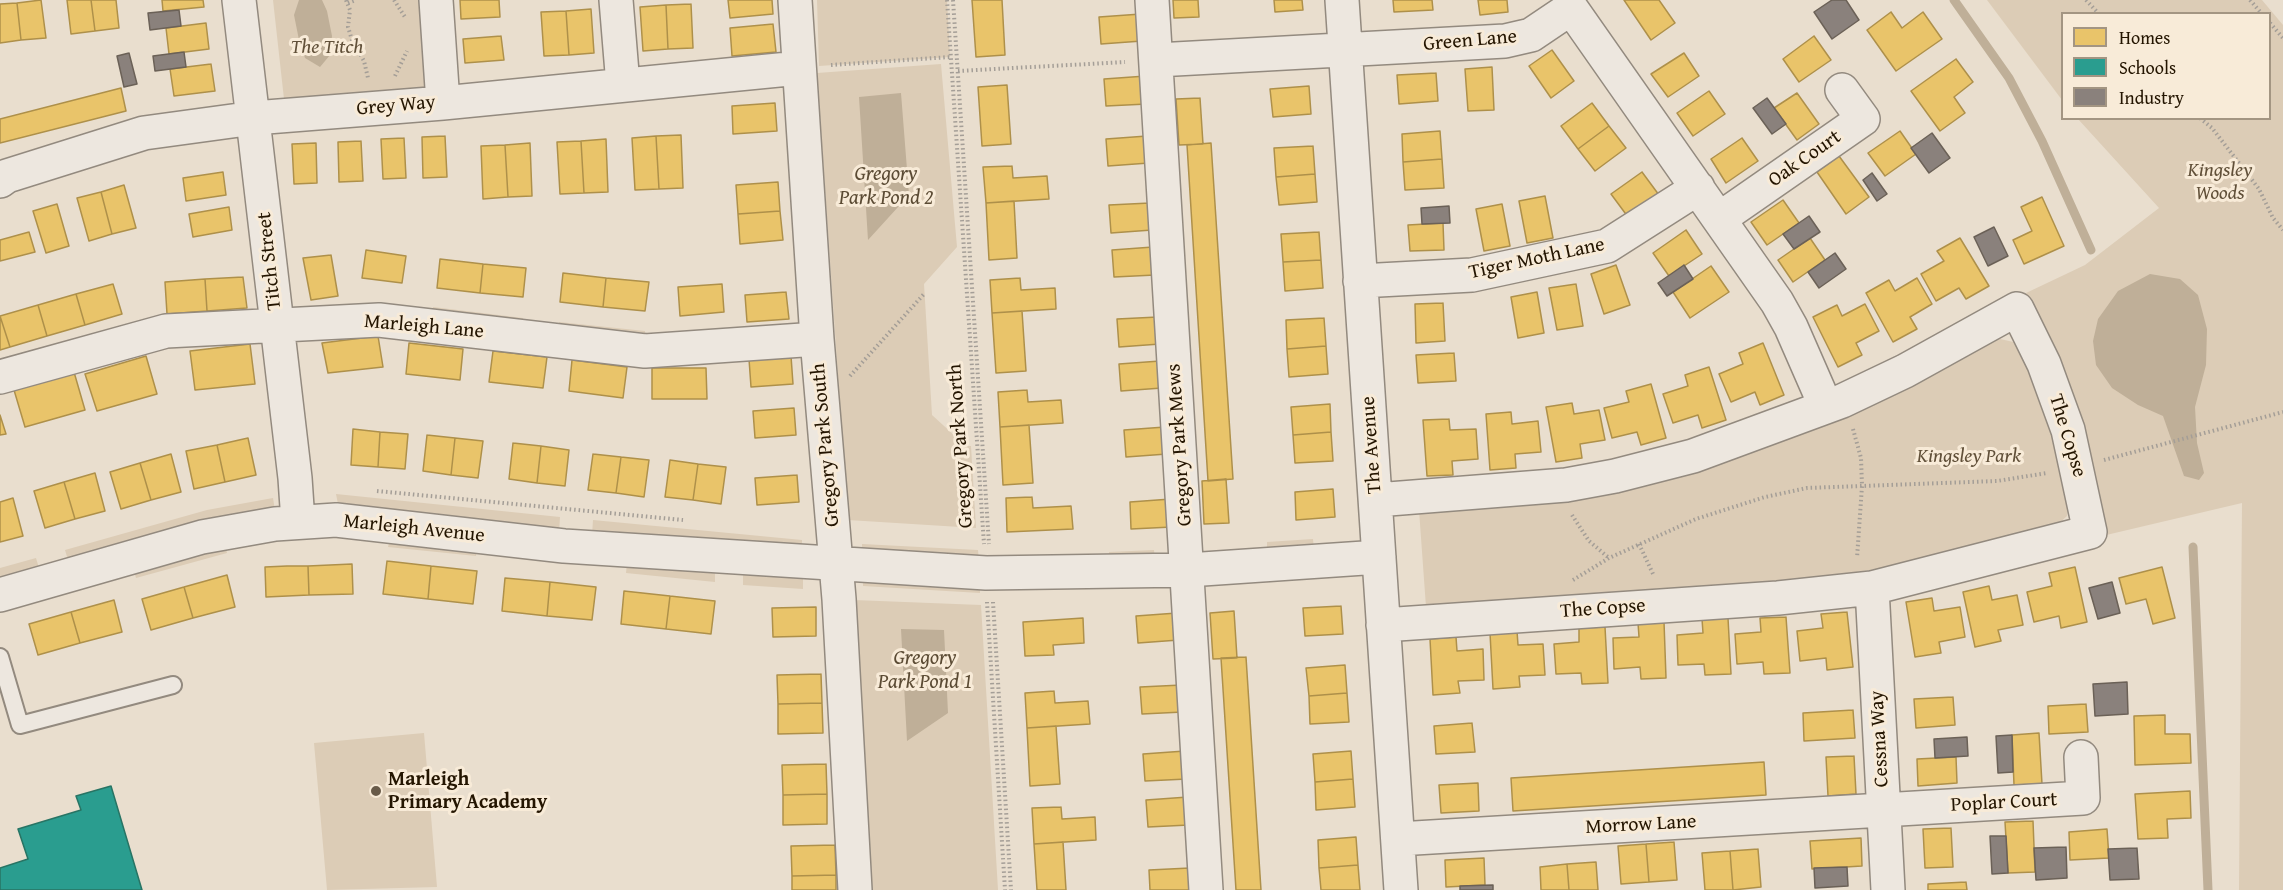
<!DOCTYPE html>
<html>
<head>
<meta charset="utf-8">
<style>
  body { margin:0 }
  #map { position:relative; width:2283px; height:890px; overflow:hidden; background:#e9dece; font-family:"Gentium Book Plus",serif }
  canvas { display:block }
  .legend { position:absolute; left:2061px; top:12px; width:210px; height:108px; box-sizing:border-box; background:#f8ebd8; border:2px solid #a39582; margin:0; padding:8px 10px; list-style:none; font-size:18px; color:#241501 }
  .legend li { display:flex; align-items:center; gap:12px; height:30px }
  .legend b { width:30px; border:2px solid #a39582 }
</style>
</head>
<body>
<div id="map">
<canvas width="2283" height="890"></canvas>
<ul class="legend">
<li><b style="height:16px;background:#e9c46a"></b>Homes</li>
<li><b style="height:16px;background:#2a9d8f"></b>Schools</li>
<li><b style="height:16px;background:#8a817c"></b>Industry</li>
</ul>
</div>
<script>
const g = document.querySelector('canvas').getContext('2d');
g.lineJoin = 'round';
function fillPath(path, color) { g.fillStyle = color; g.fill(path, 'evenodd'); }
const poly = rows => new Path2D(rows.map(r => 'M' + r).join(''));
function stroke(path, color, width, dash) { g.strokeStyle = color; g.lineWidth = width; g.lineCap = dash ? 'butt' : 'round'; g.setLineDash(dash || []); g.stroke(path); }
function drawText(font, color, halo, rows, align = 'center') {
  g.font = font + ' "Gentium Book Plus",serif'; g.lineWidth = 6; g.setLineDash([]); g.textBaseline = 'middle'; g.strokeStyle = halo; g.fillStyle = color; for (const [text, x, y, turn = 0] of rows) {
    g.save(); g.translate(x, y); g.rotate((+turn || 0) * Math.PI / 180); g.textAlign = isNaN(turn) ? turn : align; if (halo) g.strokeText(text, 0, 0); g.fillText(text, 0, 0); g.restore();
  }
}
fillPath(poly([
  [273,0,420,0,427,89,284,99],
  [817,0,947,0,950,57,819,66],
  [1987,0,2262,0,2283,25,2283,890,2239,890,2242,503,2102,536,2064,378,2026,293,2085,265,2159,208,2078,119,2270,118,2270,14,2062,14,2062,100],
  [941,64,957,247,924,284,932,415,966,446,971,446,976,528,848,520,817,73],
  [433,307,523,318,522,325,432,313],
  [559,322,645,331,645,338,559,330],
  [2000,339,2018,343,2029,358,2071,496,2067,516,2054,528,1910,564,1857,572,1752,584,1426,607,1419,510,1569,502,1647,485],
  [336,494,560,517,559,532,339,509],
  [273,498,275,510,68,560,65,550,207,510],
  [593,520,802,540,802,553,592,535],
  [390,539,477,548,476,556,388,547],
  [1313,539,1314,549,1267,552,1267,542],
  [225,543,227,553,136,578,134,571],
  [862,544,978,550,980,571,862,553],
  [1154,550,1155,560,1109,563,1109,552],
  [36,558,39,568,0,579,0,568],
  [627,563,715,572,715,582,626,573],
  [743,574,803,577,803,589,743,585],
  [863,577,980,585,980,593,863,586],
  [854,600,981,605,998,890,868,890],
  [424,733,437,887,327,890,314,743]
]), '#dcccb6');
fillPath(poly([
  [299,0,322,0,327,11,332,36,330,55,320,67,305,58,299,40,294,15],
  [901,93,909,195,868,240,859,97],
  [2150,274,2180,279,2198,295,2207,329,2206,365,2195,407,2197,443,2204,473,2199,480,2184,476,2163,416,2138,405,2112,388,2096,365,2093,341,2098,319,2118,291],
  [901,629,944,630,948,713,907,741]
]), '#bfaf98');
const homes = poly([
  [41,0,46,38,21,40,17,3,41,0],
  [67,0,91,0,95,31,71,34,67,0],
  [91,0,116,0,119,28,95,31,91,0],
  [162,0,203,0,204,7,163,11,162,0],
  [460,0,499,0,500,17,461,19,460,0],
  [728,0,772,0,773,14,730,18,728,0],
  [972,0,1002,0,1005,55,976,57,972,0],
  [1173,0,1198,0,1199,17,1174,18,1173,0],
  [1274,0,1302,0,1303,10,1275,12,1274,0],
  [1393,0,1432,0,1433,10,1394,12,1393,0],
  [1478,0,1507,0,1508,12,1480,15,1478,0],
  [1624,0,1659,0,1675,23,1651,40,1624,0],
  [17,3,21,40,0,43,0,4,17,3],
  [691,4,693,48,668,49,666,5,691,4],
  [666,5,668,49,643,51,640,7,666,5],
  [591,9,594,53,569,55,566,11,591,9],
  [566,11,569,55,544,56,541,12,566,11],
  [1891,12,1902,28,1923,12,1942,39,1896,71,1867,30,1891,12],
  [1141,14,1142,41,1101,44,1099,17,1141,14],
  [206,23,209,49,169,54,166,28,206,23],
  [773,24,776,52,732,56,730,28,773,24],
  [501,36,504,60,465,63,463,39,501,36],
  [1814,36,1831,60,1799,82,1783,59,1814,36],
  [1552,50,1574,81,1551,98,1529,66,1552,50],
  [1684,53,1699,76,1668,97,1651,74,1684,53],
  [1956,59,1973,82,1954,97,1965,113,1940,131,1911,91,1956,59],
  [211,64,215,91,174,96,170,69,211,64],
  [1492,67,1494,110,1468,111,1465,69,1492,67],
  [1436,73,1438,101,1399,104,1397,75,1436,73],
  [1146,76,1147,104,1106,106,1104,79,1146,76],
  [1007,85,1011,144,982,146,978,87,1007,85],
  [1309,86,1311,114,1273,117,1270,89,1309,86],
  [121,88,126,111,0,143,0,119,121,88],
  [1709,91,1725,114,1693,136,1677,113,1709,91],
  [1797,93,1819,124,1797,140,1774,108,1797,93],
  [1200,98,1203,144,1179,145,1176,99,1200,98],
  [775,103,777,131,733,134,732,106,775,103],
  [1592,103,1609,126,1578,149,1561,126,1592,103],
  [1609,126,1626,148,1595,171,1578,149,1609,126],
  [1440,131,1442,159,1403,162,1402,134,1440,131],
  [1900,131,1916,154,1885,176,1868,153,1900,131],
  [681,135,683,188,659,189,656,136,681,135],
  [445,136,447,177,423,178,422,137,445,136],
  [656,136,659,189,635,190,632,138,656,136],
  [1147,136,1149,163,1108,166,1106,139,1147,136],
  [404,138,406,178,383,179,381,139,404,138],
  [1742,138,1758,161,1726,183,1711,159,1742,138],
  [606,139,608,192,584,193,581,141,606,139],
  [361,141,363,181,339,182,338,142,361,141],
  [581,141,584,193,560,194,557,142,581,141],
  [316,143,317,183,294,184,292,144,316,143],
  [530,143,532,196,508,197,505,145,530,143],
  [1211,143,1233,479,1208,481,1187,145,1211,143],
  [505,145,508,197,483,199,481,146,505,145],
  [1313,146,1315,174,1276,177,1274,148,1313,146],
  [1839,156,1869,197,1846,214,1817,172,1839,156],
  [1442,159,1444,188,1405,190,1403,162,1442,159],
  [1012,166,1013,178,1047,176,1049,199,986,203,983,167,1012,166],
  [223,172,226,195,186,201,183,178,223,172],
  [1642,172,1659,195,1628,217,1611,194,1642,172],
  [1315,174,1317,202,1279,205,1276,177,1315,174],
  [778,182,780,211,738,214,736,185,778,182],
  [124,185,136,228,112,234,101,192,124,185],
  [101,192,112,234,89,241,77,198,101,192],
  [1545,196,1553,238,1527,243,1519,201,1545,196],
  [2042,197,2064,246,2024,264,2013,240,2032,231,2021,207,2042,197],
  [1783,200,1799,223,1767,245,1751,222,1783,200],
  [1014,201,1017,258,989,260,986,203,1014,201],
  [1150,203,1152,230,1111,233,1109,205,1150,203],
  [57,204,69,246,46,253,33,211,57,204],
  [1502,204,1510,246,1484,251,1476,209,1502,204],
  [229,207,232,230,193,237,189,214,229,207],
  [780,211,783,240,740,244,738,214,780,211],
  [1443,223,1444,250,1410,251,1408,225,1443,223],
  [1686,230,1702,254,1669,276,1653,253,1686,230],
  [29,232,35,252,0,261,0,240,29,232],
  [1319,232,1321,260,1283,262,1281,234,1319,232],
  [1810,238,1825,260,1793,282,1778,260,1810,238],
  [1960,238,1989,286,1966,299,1959,288,1936,301,1921,274,1944,261,1937,251,1960,238],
  [1153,247,1155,275,1114,277,1112,250,1153,247],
  [366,250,406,256,402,283,362,278,366,250],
  [331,255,338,296,311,300,303,258,331,255],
  [440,259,483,264,480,293,437,288,440,259],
  [1321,260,1323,288,1285,291,1283,262,1321,260],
  [483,264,526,268,523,297,480,293,483,264],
  [1616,265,1630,305,1604,314,1591,274,1616,265],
  [1711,266,1729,292,1690,318,1673,292,1711,266],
  [563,273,606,278,603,307,560,302,563,273],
  [243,277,247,308,207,311,205,279,243,277],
  [606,278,649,282,645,311,603,307,606,278],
  [1020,278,1021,290,1055,288,1056,309,992,313,990,280,1020,278],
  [1917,278,1932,304,1910,317,1917,329,1893,342,1866,293,1889,280,1895,291,1917,278],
  [205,279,207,311,167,314,165,282,205,279],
  [113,284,122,314,85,325,76,294,113,284],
  [722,284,724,312,680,316,678,287,722,284],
  [1576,284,1583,326,1557,330,1549,288,1576,284],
  [786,292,789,319,747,322,745,295,786,292],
  [1537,292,1544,333,1518,338,1511,297,1537,292],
  [76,294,85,325,47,336,38,305,76,294],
  [1443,303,1445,341,1416,343,1415,304,1443,303],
  [1865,304,1879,331,1856,343,1862,355,1838,367,1813,317,1837,305,1842,316,1865,304],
  [38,305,47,336,10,347,0,316,38,305],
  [1022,311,1026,371,996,373,992,313,1022,311],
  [0,316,10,347,0,350,0,316],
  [1158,317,1160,344,1119,347,1117,319,1158,317],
  [1324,318,1326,346,1287,349,1286,320,1324,318],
  [378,336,383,367,328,373,322,343,378,336],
  [409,343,463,349,460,380,406,374,409,343],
  [1763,343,1784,395,1760,405,1755,392,1731,402,1719,374,1743,364,1739,353,1763,343],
  [250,344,255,384,195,390,190,351,250,344],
  [1326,346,1328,374,1289,377,1287,349,1326,346],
  [493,351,547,357,543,388,489,382,493,351],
  [1454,353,1456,381,1418,383,1416,355,1454,353],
  [146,356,157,394,97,411,85,374,146,356],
  [791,356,793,384,751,387,749,359,791,356],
  [572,360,627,367,623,398,569,391,572,360],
  [1160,361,1162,388,1121,391,1119,364,1160,361],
  [1709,367,1726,420,1702,428,1698,415,1673,423,1663,394,1688,386,1685,375,1709,367],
  [652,368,706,368,707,399,652,399,652,368],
  [74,372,85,410,25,427,14,390,74,372],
  [1651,384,1666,438,1641,445,1637,432,1612,438,1604,408,1629,402,1626,391,1651,384],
  [1027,390,1028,402,1061,400,1063,423,1000,427,998,392,1027,390],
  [1572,403,1574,414,1599,410,1605,440,1580,444,1582,458,1556,462,1546,407,1572,403],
  [1330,404,1331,432,1293,435,1291,407,1330,404],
  [794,408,796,435,755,438,753,411,794,408],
  [1511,412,1512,424,1538,421,1541,452,1515,454,1516,468,1490,470,1486,414,1511,412],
  [0,415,6,434,0,435,0,415],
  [1449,419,1450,430,1476,429,1478,459,1452,461,1453,475,1427,476,1423,420,1449,419],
  [1029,425,1033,483,1003,485,1000,427,1029,425],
  [1165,427,1167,454,1126,457,1124,430,1165,427],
  [353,429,380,432,378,467,351,465,353,429],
  [380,432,408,434,405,469,378,467,380,432],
  [1331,432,1333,461,1295,463,1293,435,1331,432],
  [427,435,455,438,451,475,423,471,427,435],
  [248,438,256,475,225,482,217,445,248,438],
  [455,438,483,441,478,478,451,475,455,438],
  [513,443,541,446,537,483,509,479,513,443],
  [217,445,225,482,194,489,186,451,217,445],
  [541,446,569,450,565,486,537,483,541,446],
  [171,454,181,492,151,500,140,463,171,454],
  [593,454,621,457,616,493,588,490,593,454],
  [621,457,649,460,644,497,616,493,621,457],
  [670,460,698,464,693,500,665,497,670,460],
  [140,463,151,500,121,509,110,472,140,463],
  [698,464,726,467,721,504,693,500,698,464],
  [95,473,105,511,75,519,64,482,95,473],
  [797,475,799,502,757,505,755,478,797,475],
  [1226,479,1229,523,1204,524,1202,481,1226,479],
  [64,482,75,519,45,528,34,491,64,482],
  [1333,489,1335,517,1296,520,1295,492,1333,489],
  [1032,497,1033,508,1071,506,1073,529,1007,532,1006,498,1032,497],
  [13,498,23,536,0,542,0,502,13,498],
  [1171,499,1172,527,1131,529,1130,502,1171,499],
  [387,561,431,566,428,599,383,594,387,561],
  [352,564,353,594,309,595,308,566,352,564],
  [287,566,308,566,309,595,266,597,265,567,287,566],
  [431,566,477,571,473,604,428,599,431,566],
  [2075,567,2087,622,2061,628,2059,616,2034,622,2027,592,2052,586,2049,573,2075,567],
  [2162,567,2175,618,2153,624,2146,599,2126,604,2119,578,2162,567],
  [227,575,235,607,193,618,184,587,227,575],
  [505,578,550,582,547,616,502,611,505,578],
  [550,582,596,587,592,620,547,616,550,582],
  [1989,586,1992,600,2017,595,2023,625,1998,630,2001,641,1975,647,1963,592,1989,586],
  [184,587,193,618,151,630,142,599,184,587],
  [624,591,670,596,666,629,621,624,624,591],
  [670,596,715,601,711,634,666,629,670,596],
  [1932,598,1934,611,1960,607,1965,637,1939,642,1941,653,1915,657,1906,602,1932,598],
  [114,600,122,632,80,643,71,612,114,600],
  [1341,606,1343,634,1305,636,1303,608,1341,606],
  [816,607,816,636,773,637,772,608,816,607],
  [1234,611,1237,658,1213,659,1210,613,1234,611],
  [71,612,80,643,38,655,29,624,71,612],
  [1847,612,1853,667,1827,670,1826,658,1800,661,1797,631,1823,628,1821,614,1847,612],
  [1177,613,1179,640,1138,643,1136,616,1177,613],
  [1786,617,1790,673,1764,674,1763,662,1737,664,1735,634,1761,632,1760,618,1786,617],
  [1083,618,1084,643,1053,645,1054,655,1025,656,1023,622,1083,618],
  [1728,618,1731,674,1705,675,1704,664,1678,665,1677,635,1703,633,1702,619,1728,618],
  [1664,622,1666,678,1641,679,1640,667,1614,669,1613,638,1639,637,1638,623,1664,622],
  [1605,627,1608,683,1582,684,1581,673,1556,674,1554,644,1579,642,1579,628,1605,627],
  [1517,631,1518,645,1543,644,1545,675,1519,676,1520,687,1493,689,1490,633,1517,631],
  [1456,637,1457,651,1483,649,1484,680,1458,681,1460,693,1433,695,1430,639,1456,637],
  [1246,657,1261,890,1236,890,1221,658,1246,657],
  [1345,665,1347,693,1309,696,1306,668,1345,665],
  [821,674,822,703,778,704,777,675,821,674],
  [1182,685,1183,712,1142,714,1140,687,1182,685],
  [1054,691,1055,703,1088,701,1090,724,1027,728,1025,693,1054,691],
  [1347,693,1349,722,1310,724,1309,696,1347,693],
  [1953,697,1955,725,1916,728,1914,699,1953,697],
  [822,703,823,733,778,734,778,704,822,703],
  [2086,704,2088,732,2049,734,2048,706,2086,704],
  [1853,710,1855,738,1804,741,1803,713,1853,710],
  [2165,715,2165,734,2190,734,2191,763,2135,765,2134,716,2165,715],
  [1472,723,1475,752,1436,754,1434,726,1472,723],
  [1056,726,1060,784,1030,786,1027,728,1056,726],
  [2039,733,2042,784,2014,785,2012,735,2039,733],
  [1185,751,1187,779,1145,781,1143,754,1185,751],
  [1351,751,1353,779,1315,782,1313,754,1351,751],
  [1854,756,1856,794,1828,796,1826,757,1854,756],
  [1956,757,1957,783,1918,786,1917,759,1956,757],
  [1764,762,1766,795,1513,811,1511,778,1764,762],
  [826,764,827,794,783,795,782,765,826,764],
  [1353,779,1355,807,1316,810,1315,782,1353,779],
  [1478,783,1479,811,1441,813,1439,785,1478,783],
  [2190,791,2191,818,2167,819,2168,838,2138,839,2135,794,2190,791],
  [827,794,827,824,783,825,783,795,827,794],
  [1188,797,1189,825,1148,827,1146,800,1188,797],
  [1061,807,1062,819,1095,817,1096,840,1034,844,1032,808,1061,807],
  [2033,821,2035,872,2008,873,2005,822,2033,821],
  [1951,828,1953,867,1925,868,1923,829,1951,828],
  [2107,829,2109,858,2070,860,2069,832,2107,829],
  [1356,837,1358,865,1319,868,1318,840,1356,837],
  [1861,838,1862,866,1812,869,1810,841,1861,838],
  [1063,842,1066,890,1037,890,1034,844,1063,842],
  [1674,842,1677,880,1649,882,1646,844,1674,842],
  [1646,844,1649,882,1621,884,1618,846,1646,844],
  [835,845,836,875,792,876,791,846,835,845],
  [1758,849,1761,887,1733,890,1730,851,1758,849],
  [1730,851,1733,890,1705,890,1702,853,1730,851],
  [1484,858,1485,885,1446,887,1445,860,1484,858],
  [1596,862,1598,890,1569,890,1567,864,1596,862],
  [1567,864,1569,890,1541,890,1540,867,1567,864],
  [1358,865,1360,890,1321,890,1319,868,1358,865],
  [1190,868,1191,890,1150,890,1149,870,1190,868],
  [836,875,836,890,792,890,792,876,836,875],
  [1966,882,1967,890,1928,890,1928,884,1966,882]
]);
fillPath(homes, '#e9c46a');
stroke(homes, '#ae904a', 1.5);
const schools = poly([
  [111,786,142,890,0,890,0,868,28,859,18,829,81,810,76,796,111,786]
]);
fillPath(schools, '#2a9d8f');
stroke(schools, '#287464', 1.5);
const industry = poly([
  [1832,0,1846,0,1859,20,1832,39,1814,12,1832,0],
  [179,10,181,26,150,30,148,13,179,10],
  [184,52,186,67,155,71,153,56,184,52],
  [129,53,137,84,124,87,117,56,129,53],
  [1767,98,1786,124,1772,134,1753,108,1767,98],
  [1932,133,1950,158,1929,173,1911,148,1932,133],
  [1872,173,1887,194,1877,201,1863,180,1872,173],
  [1449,206,1450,223,1422,224,1421,208,1449,206],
  [1809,216,1820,232,1794,249,1783,234,1809,216],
  [1994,227,2008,256,1988,266,1974,237,1994,227],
  [1835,253,1846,269,1819,288,1808,272,1835,253],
  [1684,265,1693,279,1667,296,1658,283,1684,265],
  [2112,582,2120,613,2098,619,2089,588,2112,582],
  [2127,682,2128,714,2095,716,2093,684,2127,682],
  [2012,735,2013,772,1998,773,1996,736,2012,735],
  [1967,737,1968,756,1935,758,1934,739,1967,737],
  [1990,836,2006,836,2008,873,1992,874,1990,836],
  [2066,847,2067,878,2036,880,2034,848,2066,847],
  [2137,848,2139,879,2110,880,2108,849,2137,848],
  [1847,867,1848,886,1815,888,1814,868,1847,867],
  [1493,885,1493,890,1460,890,1460,886,1493,885]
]);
fillPath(industry, '#8a817c');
stroke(industry, '#6b6157', 1.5);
stroke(poly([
  [1954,0,2009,78,2042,141,2091,250],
  [2193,547,2208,890]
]), '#bfaf98', 9);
const lane = poly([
  [0,657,20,725,173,685]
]);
const street = poly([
  [239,0,295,478,298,522],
  [436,0,443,103],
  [616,0,623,85],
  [795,0,817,339,839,599,855,890],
  [1152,0,1206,890],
  [1342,0,1401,890],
  [1157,60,1505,41,1531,35,1571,8,1777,302,1791,327,1826,407],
  [0,181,7,176,144,133,254,118,443,103,799,68],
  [1719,219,1863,119,1842,90],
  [1360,281,1472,275,1607,246,1698,188],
  [0,377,166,331,379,320,645,351,817,339],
  [1376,500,1566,485,1615,476,1693,456,1842,401,1905,371,2017,309,2044,364,2068,430,2090,532,1872,588,1778,598,1383,625],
  [1872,588,1888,890],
  [0,595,202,537,275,524,336,520,564,546,986,573,1188,570,1379,557],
  [1398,839,2083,798,2081,757]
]);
stroke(lane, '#938a7f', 20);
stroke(street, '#938a7f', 36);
stroke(poly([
  [346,0,350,10,348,27,352,40,364,61,368,78],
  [394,0,405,17],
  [947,0,984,544],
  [953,0,989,544],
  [2086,0,2099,14],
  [2250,0,2262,14],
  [348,3,356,0],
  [2270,23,2283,38],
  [831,65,950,57],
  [958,71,1125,62],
  [395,76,407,51],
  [2200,118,2212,128,2259,189,2273,218,2283,230],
  [850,376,924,294],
  [1853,429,1861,458,1862,486,1857,558],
  [2104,460,2283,412],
  [377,491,683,520],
  [1572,515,1589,541,1609,558],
  [1639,544,1654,576],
  [1573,580,1609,558,1696,519,1765,497,1807,488,1997,481,2047,473],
  [987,602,1005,890],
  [993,602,1011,890]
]), '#a49e97', 4, [1.5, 3]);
stroke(lane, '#ede7df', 16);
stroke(street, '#ede7df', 33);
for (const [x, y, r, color] of [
  [376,791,6,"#695b49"]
]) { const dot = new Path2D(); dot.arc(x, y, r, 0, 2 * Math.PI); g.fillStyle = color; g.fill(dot); stroke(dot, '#f8ebd8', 2); }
drawText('20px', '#241501', '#f8ebd8', [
  ["Green Lane",1470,41,-5],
  ["Grey Way",396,106,-5],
  ["Oak Court",1805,159,-35],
  ["Tiger Moth Lane",1537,259,-12],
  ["Titch Street",270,261,-96],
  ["Marleigh Lane",424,327,5],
  ["The Copse",2067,436,73],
  ["Gregory Park South",826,445,-95],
  ["Gregory Park Mews",1180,445,-94],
  ["The Avenue",1372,445,-94],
  ["Gregory Park North",961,446,-94],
  ["Marleigh Avenue",414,529,6],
  ["The Copse",1603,609,-4],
  ["Cessna Way",1880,739,-93],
  ["Poplar Court",2004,803,-3],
  ["Morrow Lane",1641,825,-3]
]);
drawText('italic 20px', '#615039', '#f8ebd8', [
  ["The Titch",327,48],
  ["Kingsley",2220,171],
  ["Woods",2220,194],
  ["Kingsley Park",1969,457]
]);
drawText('bold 20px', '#241501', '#f8ebd8', [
  ["Marleigh",388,780],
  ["Primary Academy",388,803]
], 'left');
drawText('italic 21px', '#5b4b34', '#f8ebd8', [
  ["Gregory",886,175],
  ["Park Pond 2",886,199],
  ["Gregory",925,659],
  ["Park Pond 1",925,683]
]);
</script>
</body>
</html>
